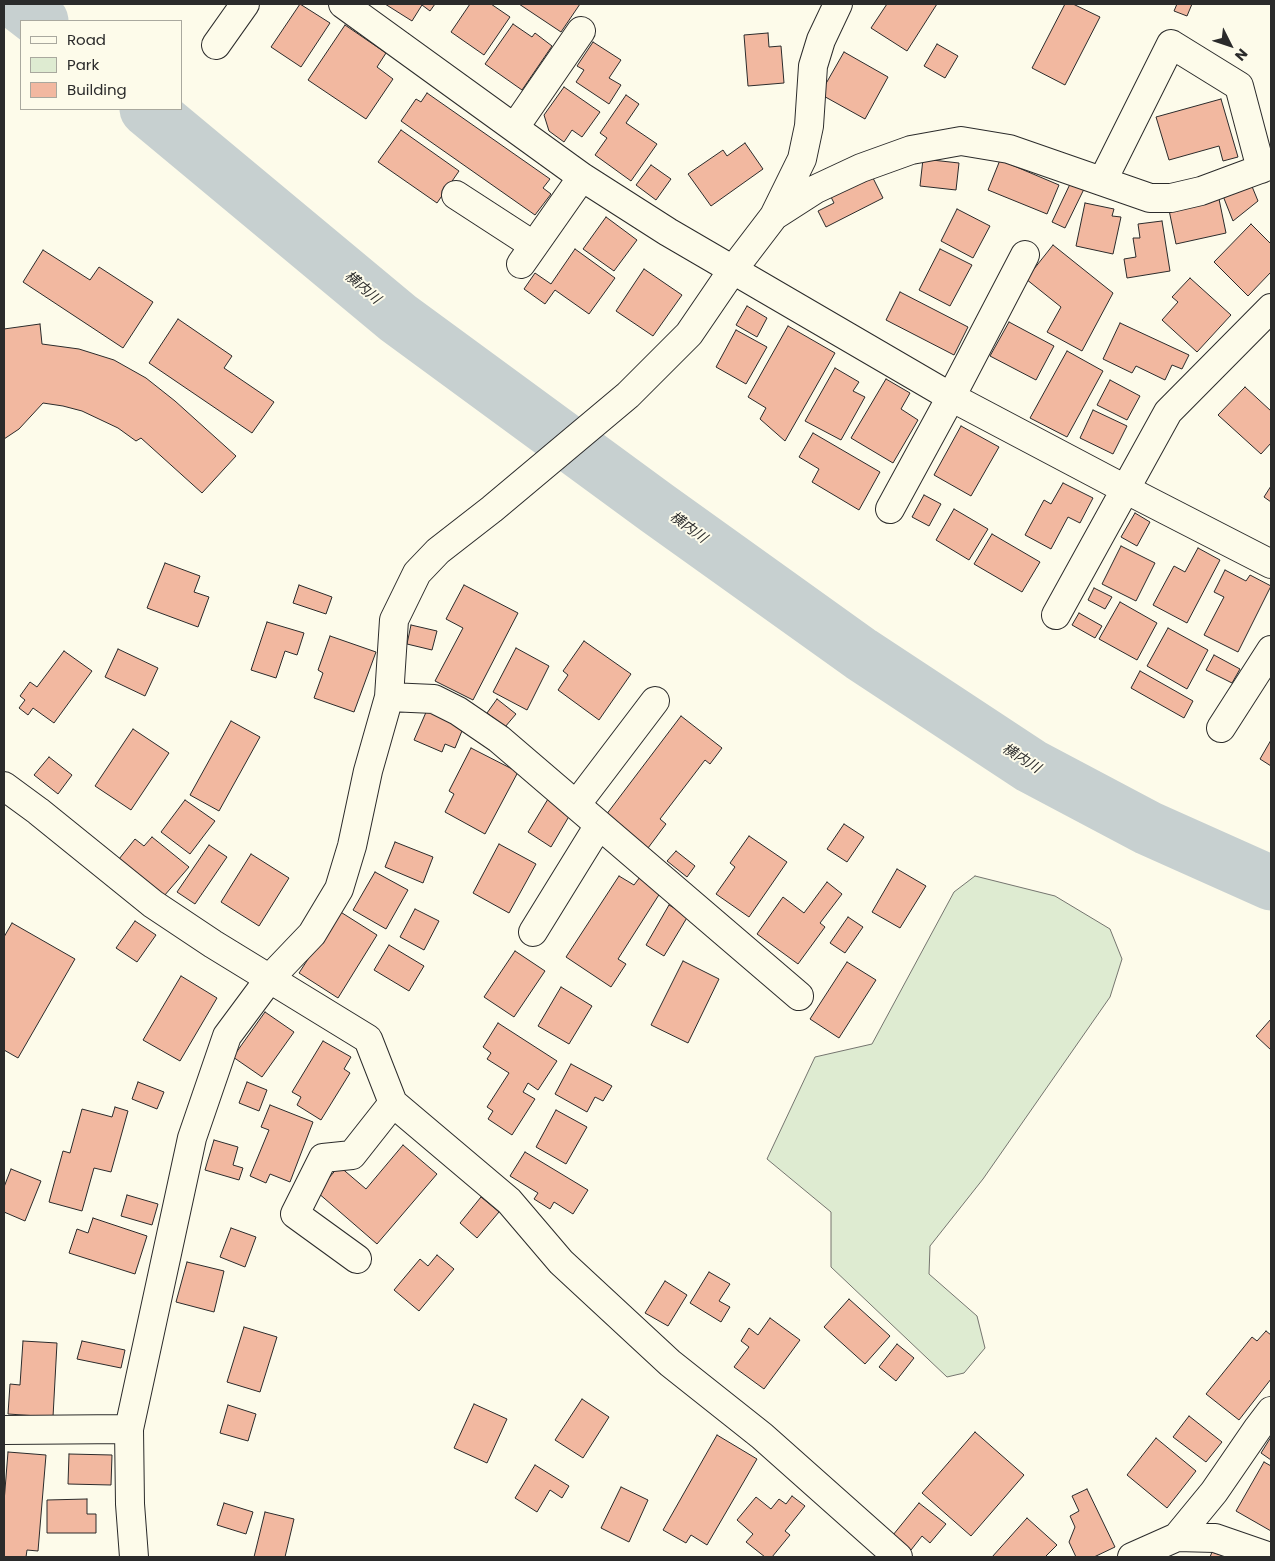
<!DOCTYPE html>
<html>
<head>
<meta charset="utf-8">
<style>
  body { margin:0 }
  #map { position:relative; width:1275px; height:1561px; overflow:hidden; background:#fdfbea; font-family:Poppins,sans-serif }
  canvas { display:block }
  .frame { position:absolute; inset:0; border:5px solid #2b2b2b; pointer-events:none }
  .legend { position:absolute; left:20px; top:20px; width:162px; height:90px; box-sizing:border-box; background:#fdfbea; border:1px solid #a9a89e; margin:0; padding:6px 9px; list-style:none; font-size:15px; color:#2b2b2b }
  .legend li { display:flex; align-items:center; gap:10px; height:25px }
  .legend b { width:25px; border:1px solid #a9a89e }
  .north { position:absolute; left:1205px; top:20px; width:50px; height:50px; -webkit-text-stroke:4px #fdfbea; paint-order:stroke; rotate:131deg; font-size:14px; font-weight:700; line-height:20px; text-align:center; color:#2b2b2b }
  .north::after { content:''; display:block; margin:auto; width:18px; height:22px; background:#2b2b2b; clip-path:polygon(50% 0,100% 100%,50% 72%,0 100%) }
</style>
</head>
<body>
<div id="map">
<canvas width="1275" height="1561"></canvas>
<div class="frame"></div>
<ul class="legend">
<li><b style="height:6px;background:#fdfbea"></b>Road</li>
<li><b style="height:14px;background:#deebd1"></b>Park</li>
<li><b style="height:14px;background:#f2b8a0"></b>Building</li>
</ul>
<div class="north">N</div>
</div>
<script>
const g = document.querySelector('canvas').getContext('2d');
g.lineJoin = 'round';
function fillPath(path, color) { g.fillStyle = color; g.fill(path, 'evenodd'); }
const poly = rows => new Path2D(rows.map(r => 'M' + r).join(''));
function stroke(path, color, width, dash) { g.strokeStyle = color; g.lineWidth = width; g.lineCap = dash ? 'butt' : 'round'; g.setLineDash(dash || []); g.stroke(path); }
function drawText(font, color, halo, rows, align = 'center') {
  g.font = font + ' Poppins,"Noto Sans JP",sans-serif'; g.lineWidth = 4; g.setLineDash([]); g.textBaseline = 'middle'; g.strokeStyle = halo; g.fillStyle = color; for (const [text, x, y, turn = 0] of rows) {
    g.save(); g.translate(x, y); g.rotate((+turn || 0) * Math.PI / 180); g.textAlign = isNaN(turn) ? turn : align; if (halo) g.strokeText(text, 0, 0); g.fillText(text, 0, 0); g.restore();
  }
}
const green = poly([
  [975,876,1055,896,1110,929,1122,959,1110,997,983,1179,930,1246,929,1274,977,1316,985,1348,964,1373,947,1377,831,1267,831,1212,767,1159,815,1057,872,1044,954,892,975,876]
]);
fillPath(green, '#deebd1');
stroke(green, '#74746e', 1);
stroke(poly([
  [19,4,41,21],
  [147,109,398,318,657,508,861,654,1031,766,1148,828,1271,883]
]), '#c7d0d0', 55);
const building = poly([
  [300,4,330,23,301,67,271,47,300,4],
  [385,4,435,4,430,11,422,5,412,21,385,4],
  [470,4,491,4,510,17,484,55,451,32,470,4],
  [519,4,580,4,561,32,519,4],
  [887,4,937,4,907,51,871,28,887,4],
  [1065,4,1073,4,1100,17,1065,85,1032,68,1065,4],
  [1177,4,1192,4,1187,16,1174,11,1177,4],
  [513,24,532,37,535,33,552,46,522,90,485,64,513,24],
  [345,25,386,53,377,67,393,79,366,119,308,80,345,25],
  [768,33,769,47,781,46,784,83,748,86,744,35,768,33],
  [593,42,621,60,609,78,621,85,609,104,576,82,584,70,577,66,593,42],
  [937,44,958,56,945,78,924,66,937,44],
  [844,52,888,77,865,119,820,94,844,52],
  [564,87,600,112,582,137,572,130,564,142,549,131,544,115,564,87],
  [427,93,550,179,543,188,551,194,535,215,401,121,416,99,421,102,427,93],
  [626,95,639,104,626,123,657,144,631,181,595,155,607,138,600,133,626,95],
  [1221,99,1238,157,1223,161,1219,146,1169,160,1156,117,1221,99],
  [401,130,459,171,437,203,378,162,401,130],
  [745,143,763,169,711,206,688,174,723,150,727,156,745,143],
  [923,159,959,163,956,190,920,186,923,159],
  [1000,160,1059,185,1047,214,988,190,1000,160],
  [651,165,671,179,656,200,636,185,651,165],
  [871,174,883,198,826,227,818,211,834,203,830,195,871,174],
  [1071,182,1084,189,1065,228,1052,222,1071,182],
  [1251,184,1258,201,1233,221,1223,196,1251,184],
  [1219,199,1226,233,1176,244,1169,210,1219,199],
  [1085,203,1114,209,1112,216,1121,217,1113,254,1076,246,1085,203],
  [957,209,990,226,973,258,941,241,957,209],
  [606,217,637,240,614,271,583,249,606,217],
  [1162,221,1170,271,1127,278,1124,259,1136,257,1133,238,1140,238,1138,224,1162,221],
  [1251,224,1271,244,1271,272,1248,296,1214,262,1251,224],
  [1053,245,1113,293,1082,351,1047,332,1061,307,1026,279,1053,245],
  [575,249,615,278,589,314,555,290,545,304,524,289,535,273,551,284,575,249],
  [940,249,972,265,950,306,919,290,940,249],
  [43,250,90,280,99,267,153,302,123,348,23,282,43,250],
  [644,269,682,295,653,336,616,311,644,269],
  [1190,278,1231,315,1197,352,1162,320,1178,302,1172,297,1190,278],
  [900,292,968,327,954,355,886,320,900,292],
  [747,306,767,318,757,337,736,325,747,306],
  [178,319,232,356,224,368,274,402,252,433,149,363,178,319],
  [1009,322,1054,346,1036,380,990,356,1009,322],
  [1120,323,1189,355,1182,369,1172,365,1165,380,1136,366,1132,373,1103,359,1120,323],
  [40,324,42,344,79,349,114,360,146,378,175,401,236,456,202,493,141,438,136,441,118,428,82,411,63,406,43,403,19,429,4,439,4,329,40,324],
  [788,326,835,353,785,441,760,419,766,408,748,397,788,326],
  [736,330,767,347,746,384,716,367,736,330],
  [1067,351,1103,371,1067,437,1030,418,1067,351],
  [835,368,859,382,853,391,865,397,841,440,805,421,835,368],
  [886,379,910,393,901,409,918,420,893,463,851,438,886,379],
  [1110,380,1140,396,1127,420,1097,405,1110,380],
  [1245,387,1271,411,1271,443,1261,454,1218,415,1245,387],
  [1093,410,1127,426,1113,454,1080,438,1093,410],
  [961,426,999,447,971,496,934,475,961,426],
  [813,433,880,472,859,510,812,482,819,469,799,457,813,433],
  [1063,483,1093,498,1080,523,1068,517,1051,549,1025,535,1044,500,1051,504,1063,483],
  [1271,486,1271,502,1264,497,1271,486],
  [924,495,941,504,929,526,912,517,924,495],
  [954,509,988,529,969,560,936,540,954,509],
  [1135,513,1150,522,1137,546,1121,537,1135,513],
  [992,534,1040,562,1022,592,974,564,992,534],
  [1121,546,1155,563,1136,601,1102,584,1121,546],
  [1198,548,1220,560,1187,623,1153,605,1174,566,1185,572,1198,548],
  [165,563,200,576,194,592,209,597,198,627,147,608,165,563],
  [1225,570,1246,581,1250,575,1271,586,1238,652,1204,635,1224,597,1214,592,1225,570],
  [299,585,332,597,326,614,293,603,299,585],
  [464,585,518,613,473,700,435,681,463,628,446,619,464,585],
  [1094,588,1112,597,1105,609,1088,600,1094,588],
  [1120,602,1157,623,1137,660,1099,639,1120,602],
  [1079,613,1102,626,1095,638,1072,625,1079,613],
  [267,622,304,633,297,655,285,651,276,678,251,670,267,622],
  [411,625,437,631,432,650,407,644,411,625],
  [1168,628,1208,650,1187,689,1147,666,1168,628],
  [330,636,376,652,354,712,314,698,323,673,318,670,330,636],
  [584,641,631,674,599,720,558,690,568,675,563,671,584,641],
  [516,648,549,666,527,710,493,692,516,648],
  [118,649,158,668,145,696,105,677,118,649],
  [64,651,92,671,54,723,33,708,28,715,19,708,25,700,20,696,30,682,37,687,64,651],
  [1214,655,1240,669,1232,683,1206,670,1214,655],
  [1140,671,1193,701,1184,718,1131,688,1140,671],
  [497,699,516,714,505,727,487,713,497,699],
  [427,710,464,726,455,748,445,744,442,752,414,740,427,710],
  [681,716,722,748,710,764,705,760,660,819,666,824,648,848,606,815,681,716],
  [231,721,260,737,219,811,190,795,231,721],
  [133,729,169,753,131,810,95,786,133,729],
  [1271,740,1271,766,1260,759,1271,740],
  [471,748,518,772,485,834,445,812,454,794,449,791,471,748],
  [49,757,72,775,58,794,34,775,49,757],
  [548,799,571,813,551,847,528,832,548,799],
  [185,800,215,821,190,854,161,832,185,800],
  [844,824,864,837,847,862,827,849,844,824],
  [749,836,787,862,749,917,716,894,735,867,730,863,749,836],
  [152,837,189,867,164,896,119,859,135,839,144,846,152,837],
  [395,842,433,857,423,883,385,867,395,842],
  [499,844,536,864,509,913,473,893,499,844],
  [209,845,227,857,195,904,177,892,209,845],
  [676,851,695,866,687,877,667,861,676,851],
  [251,854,289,878,259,926,221,902,251,854],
  [897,869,926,886,900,928,872,912,897,869],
  [375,872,408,890,386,929,353,910,375,872],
  [619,876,634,885,640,877,662,890,618,959,626,964,611,987,566,957,619,876],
  [827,882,842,894,820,923,825,927,798,964,757,934,783,897,804,913,827,882],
  [669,905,688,916,664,956,646,945,669,905],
  [415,909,439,921,424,950,400,937,415,909],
  [339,911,377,935,338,998,299,973,339,911],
  [848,917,863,927,845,953,830,943,848,917],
  [135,921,156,935,137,962,116,948,135,921],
  [12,923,75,959,18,1058,4,1050,4,937,12,923],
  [389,945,424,966,409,991,374,970,389,945],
  [515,951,545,971,514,1017,484,997,515,951],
  [683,961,719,979,688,1043,651,1025,683,961],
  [847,962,876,980,839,1038,810,1019,847,962],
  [181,976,217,998,180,1061,143,1040,181,976],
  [561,987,592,1006,569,1044,538,1026,561,987],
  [265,1012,294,1032,262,1077,233,1057,265,1012],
  [1271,1019,1271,1050,1256,1036,1271,1019],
  [498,1023,557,1061,538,1090,528,1083,523,1092,535,1099,512,1135,488,1119,493,1111,487,1107,509,1073,487,1059,491,1053,483,1047,498,1023],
  [323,1041,351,1057,344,1069,350,1073,321,1120,297,1105,301,1097,292,1092,323,1041],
  [571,1064,612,1086,603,1101,595,1097,587,1112,555,1094,571,1064],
  [138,1082,164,1092,157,1109,132,1099,138,1082],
  [247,1082,267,1090,259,1111,239,1103,247,1082],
  [270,1105,313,1122,290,1182,270,1174,266,1183,250,1176,269,1130,261,1127,270,1105],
  [115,1107,128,1111,111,1172,94,1168,82,1211,49,1202,63,1151,70,1153,82,1109,112,1117,115,1107],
  [556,1110,587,1127,566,1164,536,1147,556,1110],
  [214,1140,238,1147,233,1165,243,1168,239,1180,205,1170,214,1140],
  [403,1145,437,1174,377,1244,317,1192,339,1166,366,1189,403,1145],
  [525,1152,588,1190,573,1214,554,1202,550,1209,534,1199,538,1193,510,1176,525,1152],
  [11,1169,41,1181,25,1221,4,1212,4,1187,11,1169],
  [127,1195,158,1204,152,1225,121,1216,127,1195],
  [481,1197,499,1212,477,1238,460,1223,481,1197],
  [93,1218,147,1236,135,1274,69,1253,77,1229,88,1233,93,1218],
  [231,1228,256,1237,245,1267,220,1257,231,1228],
  [437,1255,454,1269,419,1311,394,1290,420,1259,428,1266,437,1255],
  [187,1262,224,1271,214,1312,176,1302,187,1262],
  [709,1272,730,1284,719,1301,730,1307,721,1322,690,1303,709,1272],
  [665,1281,687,1295,668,1326,645,1313,665,1281],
  [849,1299,890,1336,865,1364,824,1327,849,1299],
  [770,1318,800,1340,764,1389,734,1367,749,1347,741,1341,749,1328,758,1335,770,1318],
  [244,1327,277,1337,260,1392,227,1382,244,1327],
  [1266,1331,1271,1335,1271,1379,1239,1420,1206,1394,1252,1337,1257,1341,1266,1331],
  [23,1341,57,1343,53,1417,8,1414,10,1384,20,1385,23,1341],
  [82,1341,125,1350,121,1368,77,1359,82,1341],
  [897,1344,914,1358,896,1381,879,1367,897,1344],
  [582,1399,609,1417,583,1458,555,1440,582,1399],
  [474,1404,507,1419,487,1463,454,1448,474,1404],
  [228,1405,256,1414,248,1441,220,1433,228,1405],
  [1189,1416,1222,1442,1206,1462,1173,1437,1189,1416],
  [975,1432,1024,1475,971,1536,922,1493,975,1432],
  [717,1435,757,1459,707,1545,691,1535,686,1543,663,1530,717,1435],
  [1271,1437,1271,1460,1261,1453,1271,1437],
  [1156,1438,1196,1471,1167,1508,1127,1475,1156,1438],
  [8,1452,46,1455,38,1551,27,1550,26,1557,4,1557,4,1502,8,1452],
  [69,1454,112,1455,111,1485,68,1484,69,1454],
  [1264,1462,1271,1466,1271,1531,1236,1511,1264,1462],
  [535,1465,569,1486,562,1498,550,1490,537,1512,515,1498,535,1465],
  [621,1487,648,1500,629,1542,601,1528,621,1487],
  [1087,1489,1115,1547,1094,1557,1076,1557,1069,1542,1075,1527,1070,1516,1079,1511,1072,1496,1087,1489],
  [792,1496,805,1506,785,1531,790,1535,772,1557,765,1557,746,1542,753,1534,737,1520,756,1497,771,1509,779,1499,786,1504,792,1496],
  [87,1499,87,1514,96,1514,96,1533,47,1533,47,1500,87,1499],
  [224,1503,253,1512,246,1534,217,1525,224,1503],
  [919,1503,946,1524,930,1543,922,1536,911,1550,893,1535,919,1503],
  [265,1512,294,1519,285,1557,254,1557,265,1512],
  [1027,1518,1057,1545,1045,1557,992,1557,1027,1518],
  [1212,1552,1227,1557,1210,1557,1212,1552]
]);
fillPath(building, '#f2b8a0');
stroke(building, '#2b2b2b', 1);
const minor = poly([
  [343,4,582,177,668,232,951,397,1125,489,1271,564],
  [216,45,245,4],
  [515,127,581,31],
  [1103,180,1171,44,1239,86,1261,169],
  [456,195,533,245],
  [774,216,816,189,861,168,911,150,961,141,1009,149,1150,198,1171,198,1201,191,1271,165],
  [521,264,582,177],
  [890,509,951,397,1025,255],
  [1056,615,1168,412,1271,308],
  [389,697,434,699,458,711,499,739,799,996],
  [1221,728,1271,650],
  [4,786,38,811,153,904,213,944,368,1039,393,1103,509,1201,561,1262,670,1363,762,1436,898,1557],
  [576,805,655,701],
  [533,932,599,825],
  [357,1259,295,1214,323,1158,352,1155,393,1103],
  [4,1430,129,1429],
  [1177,1537,1214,1492,1258,1428,1271,1411],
  [134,1557,130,1504,129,1429,192,1138,227,1036,270,978,312,934,339,889,352,846,368,771,389,697,394,620,417,573,438,551,492,509,628,395,689,334,732,271,774,216,802,159,809,126,813,66,821,40,838,4],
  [1132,1557,1177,1537,1215,1538,1270,1557]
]);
stroke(minor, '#2b2b2b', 30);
stroke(minor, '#fdfbea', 28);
drawText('italic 14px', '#2b2b2b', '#fdfbea', [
  ["横内川",362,288,40],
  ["横内川",688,528,36],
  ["横内川",1021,759,32]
]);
</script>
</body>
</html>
